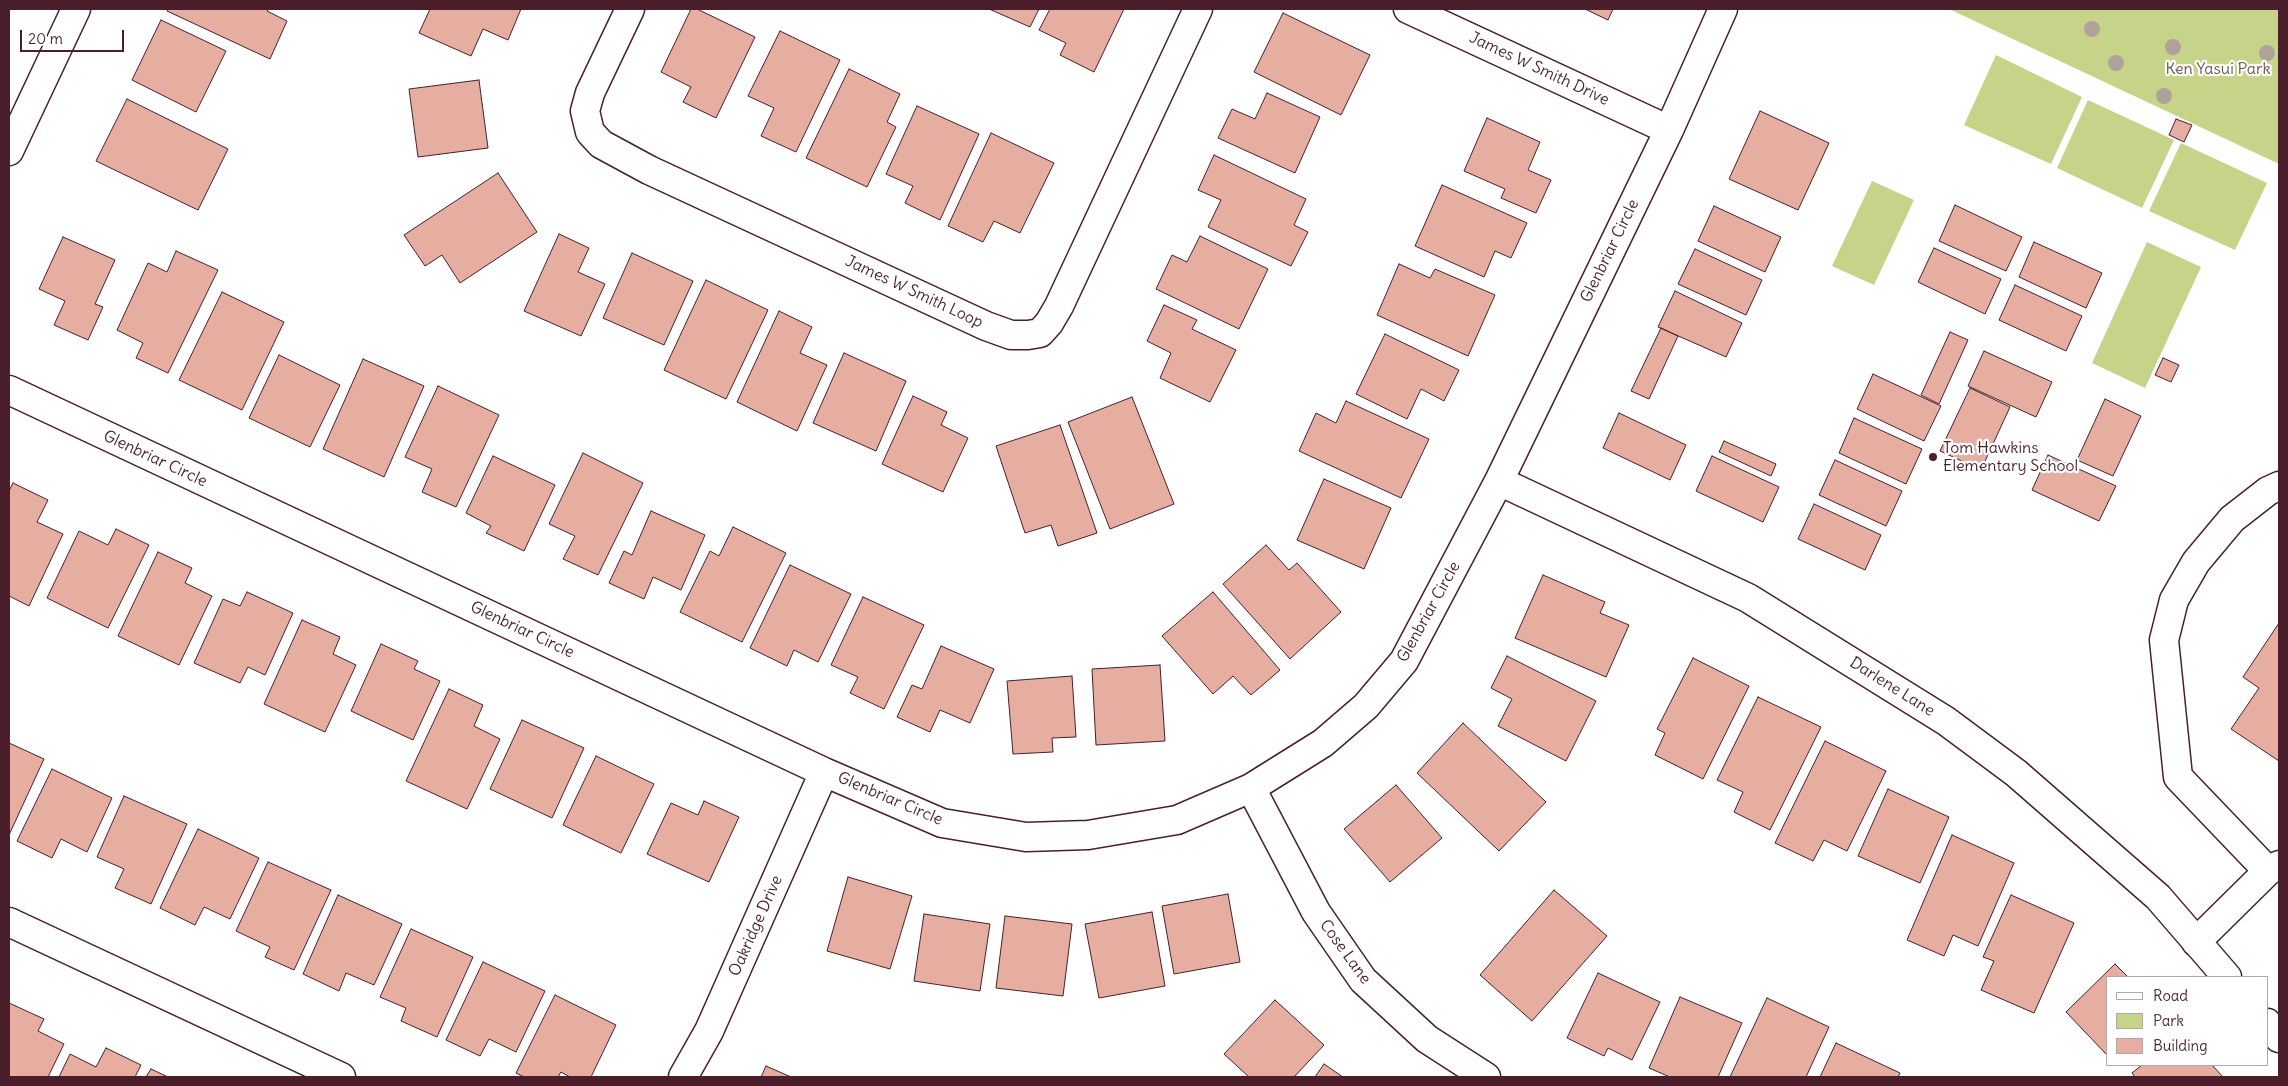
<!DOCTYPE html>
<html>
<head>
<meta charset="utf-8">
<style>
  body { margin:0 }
  #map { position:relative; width:2288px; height:1086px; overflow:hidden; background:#fff; font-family:Delius,sans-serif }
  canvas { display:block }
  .frame { position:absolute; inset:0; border:10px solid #4a1f2b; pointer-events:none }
  .legend { position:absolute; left:2106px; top:976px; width:162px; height:90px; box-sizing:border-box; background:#fff; border:1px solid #b7a5aa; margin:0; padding:6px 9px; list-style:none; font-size:15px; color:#4a1f2b }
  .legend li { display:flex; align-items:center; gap:10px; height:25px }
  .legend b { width:25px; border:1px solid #b7a5aa }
  .scale { position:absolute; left:20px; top:30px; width:104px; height:22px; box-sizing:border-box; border:2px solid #4a1f2b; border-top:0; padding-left:6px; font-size:15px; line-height:18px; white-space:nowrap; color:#4a1f2b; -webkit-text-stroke:4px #fff; paint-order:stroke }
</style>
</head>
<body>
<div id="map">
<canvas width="2288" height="1086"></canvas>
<div class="frame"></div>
<ul class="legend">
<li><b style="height:6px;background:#fff"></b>Road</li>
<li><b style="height:14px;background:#c5d488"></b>Park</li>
<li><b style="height:14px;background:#e6ada1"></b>Building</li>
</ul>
<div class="scale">20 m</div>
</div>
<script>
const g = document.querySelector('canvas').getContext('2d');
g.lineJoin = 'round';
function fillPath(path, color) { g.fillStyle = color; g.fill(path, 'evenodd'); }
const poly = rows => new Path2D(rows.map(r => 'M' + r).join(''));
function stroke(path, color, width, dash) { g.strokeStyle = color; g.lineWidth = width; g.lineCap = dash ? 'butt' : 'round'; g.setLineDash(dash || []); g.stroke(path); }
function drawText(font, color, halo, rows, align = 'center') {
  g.font = font + ' Delius,sans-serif'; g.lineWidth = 4.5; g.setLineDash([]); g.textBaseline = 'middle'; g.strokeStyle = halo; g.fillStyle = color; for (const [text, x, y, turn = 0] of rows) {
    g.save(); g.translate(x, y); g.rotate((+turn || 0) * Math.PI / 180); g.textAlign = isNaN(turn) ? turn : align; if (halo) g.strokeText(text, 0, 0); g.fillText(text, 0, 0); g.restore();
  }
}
fillPath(poly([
  [1949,9,2279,9,2279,164],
  [1996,55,2082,97,2051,164,1964,125],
  [2088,100,2174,140,2142,208,2057,168],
  [2181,143,2267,183,2235,250,2149,211],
  [1872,181,1914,200,1874,285,1832,266],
  [2147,242,2201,267,2145,388,2092,363]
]), '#c5d488');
const building = poly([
  [168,9,269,9,267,11,287,21,270,59,167,11,168,9],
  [430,9,521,9,508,40,483,29,471,56,419,33,430,9],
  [691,9,697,9,755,37,716,118,683,102,691,87,661,72,691,9],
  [989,9,1039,9,1030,27,989,9],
  [1050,9,1124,9,1094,72,1060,55,1066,43,1039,30,1050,9],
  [1585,9,1613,9,1608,20,1585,9],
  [1283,13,1370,55,1341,115,1254,72,1283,13],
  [161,20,226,51,196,112,132,80,161,20],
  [780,31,840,60,796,152,761,136,774,108,748,96,780,31],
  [849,69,900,94,887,122,896,127,867,187,806,158,849,69],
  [479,80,488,148,418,157,409,89,479,80],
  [1267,93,1320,117,1295,173,1218,138,1232,109,1255,119,1267,93],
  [127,99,228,149,198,210,96,161,127,99],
  [917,106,979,134,940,220,905,203,913,186,886,174,917,106],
  [1760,111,1829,143,1798,210,1729,179,1760,111],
  [1487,118,1540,142,1528,170,1551,180,1536,213,1501,198,1505,189,1464,171,1487,118],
  [2176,119,2192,125,2184,142,2169,135,2176,119],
  [991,133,1054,163,1020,233,994,221,983,242,948,226,991,133],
  [1214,155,1306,199,1294,225,1308,232,1291,266,1208,227,1221,200,1198,190,1214,155],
  [498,173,537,232,460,283,442,255,425,266,404,235,498,173],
  [1442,185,1527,223,1511,258,1495,251,1484,277,1415,246,1442,185],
  [1955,205,2022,237,2006,271,1939,241,1955,205],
  [1714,206,1781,237,1765,272,1698,241,1714,206],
  [559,234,589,248,578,272,605,284,581,336,524,311,559,234],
  [1200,236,1268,269,1239,329,1156,289,1172,255,1187,262,1200,236],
  [63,237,115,260,95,304,103,307,88,340,54,325,65,301,39,289,63,237],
  [2034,242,2102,273,2086,308,2019,277,2034,242],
  [1934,248,2001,279,1985,314,1918,282,1934,248],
  [1695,249,1762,280,1746,315,1678,284,1695,249],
  [176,251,218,270,168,373,136,358,143,343,117,330,148,263,167,272,176,251],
  [632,253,693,281,664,345,603,318,632,253],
  [1399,264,1430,278,1435,269,1495,295,1468,356,1377,315,1399,264],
  [706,280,768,310,726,399,664,370,706,280],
  [2015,285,2082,316,2066,351,1999,320,2015,285],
  [1675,291,1742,323,1726,357,1658,327,1675,291],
  [222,292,284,322,242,410,179,380,222,292],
  [1164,305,1197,320,1192,329,1236,350,1210,402,1160,378,1171,353,1147,341,1164,305],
  [779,311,812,327,800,353,827,365,797,431,737,402,779,311],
  [1661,328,1678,336,1649,399,1631,391,1661,328],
  [1950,332,1968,340,1939,404,1921,395,1950,332],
  [1385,334,1459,370,1444,401,1421,389,1407,419,1356,394,1385,334],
  [1984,351,2052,382,2036,417,1968,386,1984,351],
  [844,353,906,381,876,451,813,423,844,353],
  [279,355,340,385,310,447,249,418,279,355],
  [2163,358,2179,365,2171,382,2155,375,2163,358],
  [363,359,424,386,384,477,323,449,363,359],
  [1873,374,1941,406,1924,441,1857,409,1873,374],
  [438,386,499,415,456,507,422,492,432,469,405,457,438,386],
  [1970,388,2010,407,1981,470,1940,451,1970,388],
  [913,396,947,412,941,425,968,438,943,492,882,464,913,396],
  [1132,397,1174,504,1110,529,1068,422,1132,397],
  [2105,399,2141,416,2113,476,2077,460,2105,399],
  [1346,401,1429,439,1401,498,1299,451,1316,413,1336,423,1346,401],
  [1619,413,1686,445,1670,480,1603,448,1619,413],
  [1854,418,1922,449,1906,484,1839,453,1854,418],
  [1060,425,1097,533,1058,546,1051,525,1025,533,996,446,1060,425],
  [1724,441,1776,464,1771,476,1719,452,1724,441],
  [583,453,643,483,598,575,563,559,575,536,549,524,583,453],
  [2048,455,2116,486,2099,521,2032,490,2048,455],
  [493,456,555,485,524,551,486,533,491,526,466,513,493,456],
  [1712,456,1779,487,1763,522,1696,491,1712,456],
  [1835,460,1902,491,1886,526,1819,495,1835,460],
  [1324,479,1391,508,1364,569,1297,540,1324,479],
  [13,483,48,500,37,522,63,534,29,606,9,596,9,491,13,483],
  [1814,504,1881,535,1865,570,1798,539,1814,504],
  [651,511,705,535,681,590,653,577,644,599,609,583,624,551,632,555,651,511],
  [733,527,786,553,742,642,680,612,710,551,719,556,733,527],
  [116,529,149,545,108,628,47,598,79,531,108,545,116,529],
  [1266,545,1289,570,1297,563,1341,612,1290,659,1223,584,1266,545],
  [158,552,192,568,185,583,212,596,179,665,118,636,158,552],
  [790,565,851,594,818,662,794,650,787,666,750,648,790,565],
  [1543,575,1605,602,1600,613,1629,625,1606,677,1515,638,1543,575],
  [247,592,293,613,265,675,248,667,240,683,194,663,223,599,240,606,247,592],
  [1213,592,1280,670,1251,695,1233,676,1213,694,1162,636,1213,592],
  [863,597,924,625,884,709,850,693,858,677,831,665,863,597],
  [302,620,340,637,333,654,356,665,325,732,264,704,302,620],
  [2279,623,2279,761,2231,729,2259,688,2243,677,2279,623],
  [381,644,418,661,414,669,440,681,413,740,351,711,381,644],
  [941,646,994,669,970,723,940,710,930,732,897,717,912,685,922,689,941,646],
  [1507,656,1596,701,1566,761,1498,726,1512,699,1491,688,1507,656],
  [1693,658,1749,686,1703,779,1655,755,1665,733,1657,729,1693,658],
  [1160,665,1165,741,1096,745,1092,669,1160,665],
  [1072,676,1076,737,1052,738,1053,752,1013,754,1007,681,1072,676],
  [449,689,483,705,474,726,500,739,467,809,406,781,449,689],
  [1758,697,1821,727,1770,830,1734,812,1743,792,1717,780,1758,697],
  [522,720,584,748,552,818,490,789,522,720],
  [1463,723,1546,802,1499,851,1417,773,1463,723],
  [1825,741,1886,771,1847,851,1824,840,1813,861,1775,843,1825,741],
  [9,743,44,759,9,835,9,743],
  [596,756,654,784,621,853,563,825,596,756],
  [52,769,112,798,87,852,61,839,52,858,17,841,52,769],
  [1396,785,1442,838,1390,882,1344,829,1396,785],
  [1888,789,1949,817,1920,883,1858,856,1888,789],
  [124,796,187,824,151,904,115,888,124,869,97,857,124,796],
  [704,801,739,817,709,882,647,854,671,803,698,815,704,801],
  [198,829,259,858,230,919,204,907,195,925,160,908,198,829],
  [1952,835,2014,863,1978,946,1953,935,1944,956,1907,940,1952,835],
  [268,862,331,890,294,970,265,957,270,947,236,931,268,862],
  [848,877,912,896,890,969,827,951,848,877],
  [1554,890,1607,936,1532,1021,1480,975,1554,890],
  [1228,894,1240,962,1174,974,1162,906,1228,894],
  [338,895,402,924,374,985,346,973,339,991,303,974,338,895],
  [2011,895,2074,923,2034,1013,1981,990,1994,961,1983,957,2011,895],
  [1152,912,1165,986,1099,998,1085,924,1152,912],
  [924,914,990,924,980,991,914,981,924,914],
  [1005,916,1072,924,1063,996,996,988,1005,916],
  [411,929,473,957,437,1037,401,1021,406,1008,380,997,411,929],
  [483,962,545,991,516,1052,489,1039,480,1056,446,1040,483,962],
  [2115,964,2128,977,2107,977,2107,1055,2066,1012,2115,964],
  [1598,973,1660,1002,1632,1060,1608,1048,1604,1056,1567,1038,1598,973],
  [555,995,616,1025,591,1077,570,1077,561,1072,558,1077,524,1077,516,1073,555,995],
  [1680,997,1742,1023,1718,1077,1670,1077,1649,1068,1680,997],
  [1767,998,1829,1027,1806,1077,1730,1077,1767,998],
  [1275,1000,1324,1045,1294,1077,1249,1077,1224,1054,1275,1000],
  [9,1003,44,1019,38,1031,64,1044,48,1077,9,1077,9,1003],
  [1836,1043,1900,1073,1898,1077,1820,1077,1836,1043],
  [106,1048,141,1065,135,1077,59,1077,70,1054,96,1067,106,1048],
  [1324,1064,1343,1077,1315,1077,1324,1064],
  [2142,1065,2212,1065,2223,1077,2135,1077,2132,1073,2142,1065],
  [766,1066,791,1077,761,1077,766,1066],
  [151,1069,168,1077,146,1077,151,1069]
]);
fillPath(building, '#e6ada1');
stroke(building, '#4a1f2b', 1);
const minor = poly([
  [630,9,590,93,585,111,590,132,601,144,649,170,986,326,1011,335,1028,335,1040,333,1049,323,1059,306,1198,9],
  [1408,9,1669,130],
  [9,151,76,9],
  [9,390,824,772,942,823,1026,837,1088,835,1177,820,1251,788,1323,743,1366,706,1404,661,1499,481,1669,130,1723,9],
  [1499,481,1748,598,1946,721,2016,773,2158,897,2227,977],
  [1251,788,1316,912,1363,980,1427,1039,1486,1077],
  [2268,871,2178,777,2164,640,2174,600,2196,562,2232,519,2268,491,2279,486],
  [9,922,341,1077],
  [2196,942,2268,871,2279,865],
  [2267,1023,2279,1038],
  [683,1077,709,1031,824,772]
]);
stroke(minor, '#4a1f2b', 31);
stroke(minor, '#fff', 28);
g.fillStyle = '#b0a29a';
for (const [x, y] of [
  [2092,29],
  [2173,47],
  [2267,53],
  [2116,63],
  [2164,96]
]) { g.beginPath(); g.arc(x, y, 8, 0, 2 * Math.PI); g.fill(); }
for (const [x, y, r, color] of [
  [1933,457,5,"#4a1f2b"]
]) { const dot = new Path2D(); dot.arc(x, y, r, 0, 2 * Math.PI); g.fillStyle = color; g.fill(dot); stroke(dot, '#fff', 2); }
drawText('16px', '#4a1f2b', '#fff', [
  ["James W Smith Drive",1539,69,25],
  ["Glenbriar Circle",1610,251,-64],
  ["James W Smith Loop",914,292,25],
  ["Glenbriar Circle",155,459,25],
  ["Glenbriar Circle",1429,612,-61],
  ["Glenbriar Circle",522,630,25],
  ["Darlene Lane",1892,687,32],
  ["Glenbriar Circle",890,799,23],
  ["Oakridge Drive",756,926,-66],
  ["Cose Lane",1345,952,54]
]);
drawText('16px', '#6f5547', '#fff', [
  ["Ken Yasui Park",2218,69]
]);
drawText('16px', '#4a1f2b', '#fff', [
  ["Tom Hawkins",1943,448],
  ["Elementary School",1943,466]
], 'left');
</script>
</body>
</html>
